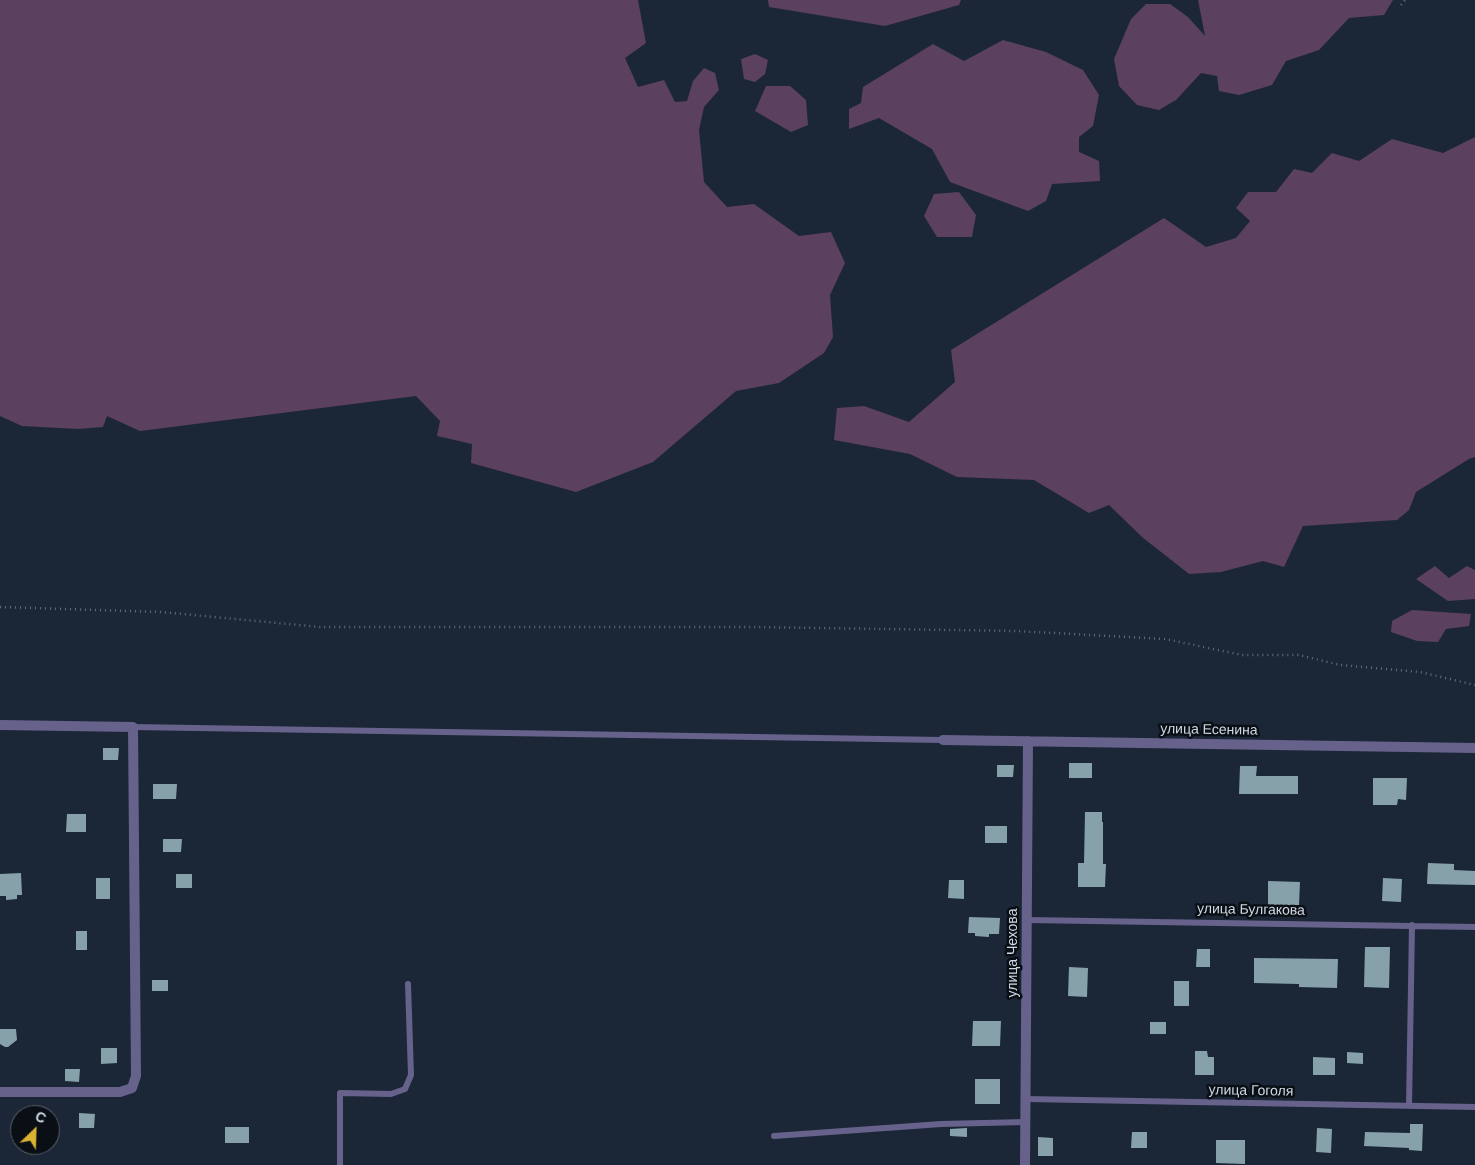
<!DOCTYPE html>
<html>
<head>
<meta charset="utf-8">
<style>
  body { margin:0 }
  #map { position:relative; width:1475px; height:1165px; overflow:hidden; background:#1b2736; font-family:Arial,sans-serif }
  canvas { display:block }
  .north { position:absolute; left:10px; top:1105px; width:50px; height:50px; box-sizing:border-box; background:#0a0f16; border:1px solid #5a5f68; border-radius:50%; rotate:24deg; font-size:14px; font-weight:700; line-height:20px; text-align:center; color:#d1d8e2 }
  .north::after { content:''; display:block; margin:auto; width:18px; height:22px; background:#dbb333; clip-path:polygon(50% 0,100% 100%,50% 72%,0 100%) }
</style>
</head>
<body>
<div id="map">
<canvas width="1475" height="1165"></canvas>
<div class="north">С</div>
</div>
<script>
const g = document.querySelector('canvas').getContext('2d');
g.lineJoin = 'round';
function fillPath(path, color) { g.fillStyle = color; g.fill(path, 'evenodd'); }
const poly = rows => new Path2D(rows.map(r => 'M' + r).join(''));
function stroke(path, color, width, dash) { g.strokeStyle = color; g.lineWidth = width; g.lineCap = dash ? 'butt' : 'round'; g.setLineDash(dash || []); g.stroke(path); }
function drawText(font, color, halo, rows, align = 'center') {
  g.font = font + ' Arial,sans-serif'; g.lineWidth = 5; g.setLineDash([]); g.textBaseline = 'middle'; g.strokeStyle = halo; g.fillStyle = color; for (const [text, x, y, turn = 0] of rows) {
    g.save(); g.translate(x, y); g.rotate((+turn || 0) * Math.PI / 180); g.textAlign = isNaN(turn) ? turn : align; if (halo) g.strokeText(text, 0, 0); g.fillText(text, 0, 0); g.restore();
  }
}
fillPath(poly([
  [0,0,638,0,646,43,625,58,638,87,664,80,675,102,687,101,693,81,704,68,715,73,719,90,704,107,699,130,704,182,727,207,754,204,799,236,831,232,845,263,830,295,833,337,824,353,779,383,736,391,653,462,576,492,471,463,472,444,437,436,440,421,416,396,140,431,107,416,103,427,78,429,22,426,0,416],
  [768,0,961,0,959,5,885,26,769,7],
  [1198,0,1393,0,1384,15,1349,18,1319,50,1286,61,1272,85,1239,95,1219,91,1217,76,1201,73,1176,100,1159,110,1137,105,1119,86,1114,59,1131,19,1146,4,1170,4,1188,17,1205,36],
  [1003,40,1046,52,1083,70,1099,95,1093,126,1079,137,1079,152,1099,161,1100,181,1052,184,1046,201,1028,211,950,182,932,149,879,118,849,129,849,109,861,103,863,87,933,44,964,61],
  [755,54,768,60,765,74,755,82,744,79,741,59],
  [766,86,790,86,806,100,808,125,791,132,755,111],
  [1475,137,1475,457,1469,459,1416,492,1409,510,1397,520,1303,526,1284,567,1263,561,1221,572,1189,574,1142,537,1109,505,1089,513,1034,480,957,477,910,454,834,440,837,408,864,406,909,422,955,382,951,350,1164,218,1206,247,1236,238,1250,221,1236,208,1248,192,1276,192,1294,169,1312,173,1332,153,1359,161,1392,139,1443,153],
  [959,192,976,215,972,237,937,237,924,216,934,194],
  [1435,566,1449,578,1467,566,1475,570,1475,599,1448,601,1416,579],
  [1412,610,1471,614,1469,626,1446,629,1438,642,1417,641,1391,632,1392,621]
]), '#5b405f');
fillPath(poly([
  [103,748,119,748,118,760,103,760],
  [1069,763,1092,763,1092,778,1069,778],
  [997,765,1014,765,1013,777,997,777],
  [1240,766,1257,766,1256,776,1298,776,1298,794,1239,794],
  [1373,778,1407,778,1406,800,1398,799,1397,805,1373,805],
  [153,784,177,784,176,799,153,799],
  [1085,812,1102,812,1102,822,1103,822,1103,864,1106,864,1105,887,1078,887,1078,863,1084,863],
  [67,814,86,814,86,832,66,832],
  [985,826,1007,826,1007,843,985,843],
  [163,839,182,839,181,852,163,852],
  [1428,863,1454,864,1454,870,1475,871,1475,885,1427,884],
  [21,873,22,895,17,895,17,899,6,900,6,896,0,896,0,874],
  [176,874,192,874,192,888,176,888],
  [96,878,110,878,110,899,96,899],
  [1383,878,1402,879,1401,902,1382,901],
  [949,880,964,880,964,899,948,898],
  [1268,881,1300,882,1299,905,1268,905],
  [969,917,1000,918,999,934,989,934,989,937,975,936,975,933,968,933],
  [76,931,87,931,87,950,76,950],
  [1365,947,1390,947,1389,988,1364,987],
  [1197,949,1210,949,1210,967,1196,967],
  [1254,958,1338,959,1337,988,1299,987,1299,984,1254,983],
  [1069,967,1088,968,1087,997,1068,996],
  [152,980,168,980,168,991,152,991],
  [1174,981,1189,981,1189,1006,1174,1006],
  [973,1021,1001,1021,1000,1046,972,1046],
  [1150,1022,1166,1022,1166,1034,1150,1034],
  [0,1029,16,1029,17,1040,8,1047,5,1047,0,1044],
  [101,1048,117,1048,117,1063,101,1064],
  [1195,1051,1207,1051,1208,1057,1214,1057,1214,1075,1195,1075],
  [1347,1052,1363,1053,1363,1064,1347,1063],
  [1313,1057,1335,1058,1335,1075,1313,1075],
  [65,1069,80,1069,79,1082,65,1081],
  [975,1079,1000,1079,1000,1104,975,1104],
  [79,1113,95,1114,94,1128,79,1128],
  [1410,1124,1423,1124,1422,1151,1409,1150,1409,1148,1364,1146,1365,1132,1410,1133],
  [225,1127,249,1127,249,1143,225,1143],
  [967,1128,967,1137,950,1136,950,1129],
  [1317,1128,1332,1129,1331,1153,1316,1152],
  [1132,1132,1147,1132,1147,1148,1131,1148],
  [1038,1137,1053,1138,1053,1156,1038,1156],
  [1216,1140,1245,1140,1245,1164,1216,1163]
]), '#87a1ab');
stroke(poly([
  [1401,5,1405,0],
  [0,607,161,612,320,627,753,627,1017,631,1165,639,1242,655,1299,655,1340,665,1420,672,1475,685]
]), '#646e7b', 2.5, [1, 4]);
stroke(poly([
  [133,727,943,740],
  [1027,920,1475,927],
  [1026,1099,1475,1107],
  [1409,1106,1412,925],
  [774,1136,941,1124,1026,1122],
  [340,1165,340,1093,391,1094,405,1089,411,1075,408,984]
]), '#67628c', 6);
stroke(poly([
  [0,725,133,727,136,1076,132,1088,120,1092,0,1092],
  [943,740,1475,748],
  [1025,1165,1028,741]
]), '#67628c', 10);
drawText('14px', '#d1d8e2', '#0a0f16', [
  ["улица Есенина",1209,730,1],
  ["улица Булгакова",1251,910,1],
  ["улица Чехова",1013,953,-90],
  ["улица Гоголя",1251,1091,1]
]);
</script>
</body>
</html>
